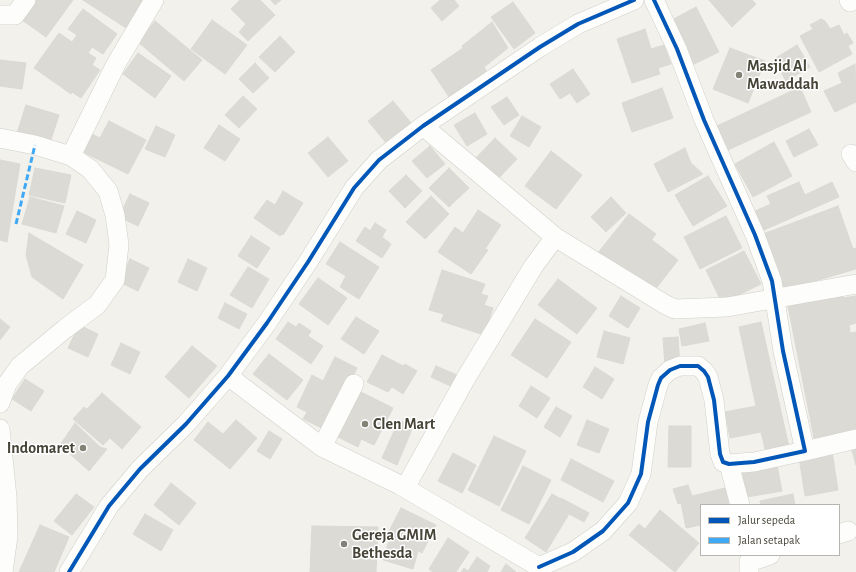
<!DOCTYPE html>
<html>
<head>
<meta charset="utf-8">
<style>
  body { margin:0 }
  #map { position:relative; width:856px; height:572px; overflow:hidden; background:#f2f1ec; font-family:"Alegreya Sans",sans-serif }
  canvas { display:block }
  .legend { position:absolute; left:700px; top:504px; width:140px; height:52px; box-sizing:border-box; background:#fff; border:1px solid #b6b5af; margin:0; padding:5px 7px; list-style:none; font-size:12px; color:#484538 }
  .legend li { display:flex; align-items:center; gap:8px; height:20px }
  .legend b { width:20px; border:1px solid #b6b5af }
</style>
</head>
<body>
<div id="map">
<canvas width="856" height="572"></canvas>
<ul class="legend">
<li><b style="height:5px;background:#0057b8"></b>Jalur sepeda</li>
<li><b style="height:5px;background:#3fa9f5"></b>Jalan setapak</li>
</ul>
</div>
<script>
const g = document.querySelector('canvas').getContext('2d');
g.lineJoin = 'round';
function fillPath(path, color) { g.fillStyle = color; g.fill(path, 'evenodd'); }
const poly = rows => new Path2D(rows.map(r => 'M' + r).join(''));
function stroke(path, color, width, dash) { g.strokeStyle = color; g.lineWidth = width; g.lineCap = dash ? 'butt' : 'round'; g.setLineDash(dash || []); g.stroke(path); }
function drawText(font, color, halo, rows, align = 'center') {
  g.font = font + ' "Alegreya Sans",sans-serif'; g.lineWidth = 3; g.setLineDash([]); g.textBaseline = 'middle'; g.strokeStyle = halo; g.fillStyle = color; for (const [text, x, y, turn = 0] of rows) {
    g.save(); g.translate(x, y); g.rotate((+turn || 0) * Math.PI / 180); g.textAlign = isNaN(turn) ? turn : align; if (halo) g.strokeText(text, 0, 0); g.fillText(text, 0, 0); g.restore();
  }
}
const building = poly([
  [26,0,73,0,46,37,15,15,26,0],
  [83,0,144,0,126,28,83,0],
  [240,0,260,0,275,15,248,41,239,32,246,24,231,9,240,0],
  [271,0,281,0,275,5,271,0],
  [440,0,454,0,459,6,442,21,431,8,440,0],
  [709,0,752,0,756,4,732,27,709,0],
  [513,2,535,33,514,49,491,17,513,2],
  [696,7,719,52,690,66,668,22,696,7],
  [83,9,117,34,103,54,92,47,88,53,96,58,92,65,100,70,81,98,72,92,71,94,34,68,59,33,72,42,77,35,68,29,83,9],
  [821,19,825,21,830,29,839,25,844,35,847,33,853,43,848,46,852,54,819,72,800,36,813,29,810,25,821,19],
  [212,20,247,45,225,74,191,49,212,20],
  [155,21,202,60,184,81,138,42,155,21],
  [492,22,508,48,484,67,487,72,449,97,431,70,463,48,462,46,492,22],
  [645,29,651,49,664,45,671,64,658,68,660,74,632,83,617,39,645,29],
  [280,36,295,52,275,72,259,57,280,36],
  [797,45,810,67,786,81,774,59,797,45],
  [730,48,765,61,748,103,713,89,730,48],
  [138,53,171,76,155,98,123,74,138,53],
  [0,60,26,63,22,89,0,86,0,60],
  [255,63,269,78,253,93,239,79,255,63],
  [855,64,856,102,835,112,824,91,842,83,838,73,855,64],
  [573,69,590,94,577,103,570,93,560,99,550,84,573,69],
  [800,87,811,112,728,150,717,126,800,87],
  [662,88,673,118,632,132,622,103,662,88],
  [243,96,257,109,239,128,225,115,243,96],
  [507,97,519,115,504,125,491,107,507,97],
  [393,101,412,124,387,144,368,121,393,101],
  [26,105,59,115,50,143,17,133,26,105],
  [475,113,487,134,467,146,454,125,475,113],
  [522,116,541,127,529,147,510,136,522,116],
  [109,121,146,140,128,174,81,151,90,133,100,138,109,121],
  [219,125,240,139,225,161,204,148,219,125],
  [156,126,175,135,165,157,145,149,156,126],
  [809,129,818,145,794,157,786,141,809,129],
  [328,137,348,161,328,177,308,153,328,137],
  [495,138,517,159,495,182,473,161,495,138],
  [774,142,792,176,753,197,735,164,774,142],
  [430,146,445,164,427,178,412,161,430,146],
  [685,148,691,163,703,174,668,192,654,164,685,148],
  [551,151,582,175,556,209,525,186,551,151],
  [0,160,20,164,7,242,0,240,0,160],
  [35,168,71,175,65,203,29,195,35,168],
  [449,168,469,188,449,207,429,188,449,168],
  [406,175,422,191,405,208,389,191,406,175],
  [708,176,727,206,693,226,675,195,708,176],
  [799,182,805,195,832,182,839,197,764,230,755,211,771,204,767,196,799,182],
  [283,191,303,203,283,235,282,234,280,236,254,218,267,200,275,205,283,191],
  [130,194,149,203,138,226,119,217,130,194],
  [431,196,449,214,425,239,406,222,431,196],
  [30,197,64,206,56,233,22,224,30,197],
  [611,197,626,213,606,232,591,217,611,197],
  [838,206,853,249,856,248,856,269,784,290,763,234,838,206],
  [478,210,501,225,485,249,488,250,471,274,438,252,455,227,463,233,478,210],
  [77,211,96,220,86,243,66,234,77,211],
  [629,214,656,234,625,275,597,254,629,214],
  [726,216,742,248,700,269,684,237,726,216],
  [375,223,386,230,382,237,391,244,382,258,356,241,365,227,370,231,375,223],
  [29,233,83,265,63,299,32,277,26,255,29,233],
  [251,236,270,248,257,268,238,256,251,236],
  [652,240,678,260,651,295,625,276,652,240],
  [340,242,379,267,359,299,340,287,346,276,326,264,340,242],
  [744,251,761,284,722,303,706,270,744,251],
  [130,259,149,268,138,291,119,282,130,259],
  [188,259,207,268,197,291,178,282,188,259],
  [248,267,269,279,252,308,230,295,248,267],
  [442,270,485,284,481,294,488,296,484,305,493,308,484,335,441,321,444,314,429,310,442,270],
  [318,278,347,298,328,325,299,304,318,278],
  [558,279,597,308,577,334,538,305,558,279],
  [842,290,843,298,856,296,856,323,849,325,850,333,856,332,856,430,814,438,787,301,842,290],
  [621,296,640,308,628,328,609,316,621,296],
  [225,303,247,314,239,329,218,318,225,303],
  [356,317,379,331,364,354,341,339,356,317],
  [0,319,10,327,0,340,0,319],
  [535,319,571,342,547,378,511,355,535,319],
  [288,322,296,327,299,323,311,331,308,336,323,346,311,364,276,339,288,322],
  [761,322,789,447,766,453,761,432,730,438,725,412,756,406,739,327,761,322],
  [705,323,709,341,682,346,679,329,705,323],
  [79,325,98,334,88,357,68,348,79,325],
  [604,331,630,338,623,364,597,357,604,331],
  [678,337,680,366,665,366,663,338,678,337],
  [121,343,140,352,130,374,111,365,121,343],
  [192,346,217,366,189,398,165,377,192,346],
  [269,354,303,380,287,400,253,374,269,354],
  [382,355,403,366,405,364,417,371,403,394,392,387,388,392,367,382,382,355],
  [335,357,357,368,326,430,303,419,307,412,297,407,312,375,323,381,335,357],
  [436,366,462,377,457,389,431,377,436,366],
  [595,367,614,379,602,399,583,387,595,367],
  [25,379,44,391,31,411,12,399,25,379],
  [531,386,550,398,537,418,519,406,531,386],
  [361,392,393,408,374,445,361,439,358,447,338,437,361,392],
  [102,393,141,427,122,449,110,438,103,445,73,419,84,407,87,409,102,393],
  [556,407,572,416,560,437,544,427,556,407],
  [236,420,257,438,230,469,194,440,208,422,223,434,236,420],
  [399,420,413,427,397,465,382,458,399,420],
  [587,420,609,429,599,453,577,445,587,420],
  [75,423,100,447,107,449,89,471,60,445,75,423],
  [669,426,691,426,691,467,668,467,669,426],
  [269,431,282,439,270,459,257,451,269,431],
  [494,436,526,451,499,506,468,490,494,436],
  [856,446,856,465,851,447,856,446],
  [832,451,838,490,805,496,799,457,832,451],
  [453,453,476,465,462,493,438,481,453,453],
  [571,459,614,481,603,502,561,480,571,459],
  [777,465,782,491,747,497,742,471,777,465],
  [523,466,551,480,529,524,501,510,523,466],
  [171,483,196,503,179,525,154,505,171,483],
  [688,485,692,496,725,488,729,505,701,505,701,525,686,528,681,503,678,504,673,489,688,485],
  [76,494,94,507,72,535,54,521,76,494],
  [552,494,561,499,561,498,589,513,584,522,569,514,546,552,525,538,552,494],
  [793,494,795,505,761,505,760,501,793,494],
  [401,508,436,525,422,553,418,551,413,569,383,560,390,537,387,535,401,508],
  [660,510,699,543,675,572,629,535,639,524,645,529,660,510],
  [145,514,173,530,161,551,133,534,145,514],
  [40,525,69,537,54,572,19,572,40,525],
  [312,526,378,527,376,572,310,572,312,526],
  [448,538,469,552,456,572,433,572,429,569,448,538],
  [477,557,490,566,487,572,461,572,464,568,468,571,477,557],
  [506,564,516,572,501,572,506,564]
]);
fillPath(building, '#dbdad5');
stroke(building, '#dad9d2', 1);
const minor = poly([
  [849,0,850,2],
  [0,15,15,15,26,0],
  [0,138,35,145,71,156,90,169,108,191,115,215,119,245,115,280,97,305,66,328,20,366,7,384,0,403],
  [851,154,856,162],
  [71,156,116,64,154,0],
  [555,237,666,305,675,309,727,307,856,284],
  [228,376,322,447,400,485,539,567,538,572],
  [0,429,7,497,8,536,3,572],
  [322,447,354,384],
  [805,451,856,439],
  [729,464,740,505],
  [405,488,466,378,533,267,555,237,423,126],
  [839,534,848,531],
  [539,567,573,552,603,531,628,503,641,474,648,422,658,385,661,378,670,370,680,366,698,366,704,371,708,377,714,400,720,454,723,462,729,464,754,462,805,451,783,351,772,281,755,235,704,120,677,49,654,0],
  [69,572,109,506,140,469,186,424,228,376,267,323,308,262,354,188,379,160,423,126,540,47,578,24,634,0],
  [749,572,749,562,770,555]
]);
stroke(minor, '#d0cfca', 20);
stroke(minor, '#fdfdfc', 19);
stroke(poly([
  [16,224,35,145]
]), '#3fa9f5', 3, [6, 3]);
stroke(poly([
  [539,567,573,552,603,531,628,503,641,474,648,422,658,385,661,378,670,370,680,366,698,366,704,371,708,377,714,400,720,454,723,462,729,464,754,462,805,451,783,351,772,281,755,235,704,120,677,49,654,0],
  [69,572,109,506,140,469,186,424,228,376,267,323,308,262,354,188,379,160,423,126,540,47,578,24,634,0]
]), '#0057b8', 4);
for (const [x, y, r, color] of [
  [739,75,4,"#848177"],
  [365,424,4,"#848177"],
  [83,448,4,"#848177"],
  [344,544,4,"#848177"]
]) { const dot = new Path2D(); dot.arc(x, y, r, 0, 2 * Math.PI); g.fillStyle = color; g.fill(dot); stroke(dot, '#fff', 1.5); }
drawText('bold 16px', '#484538', '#fff', [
  ["Masjid Al",747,66],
  ["Mawaddah",747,84],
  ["Clen Mart",373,424],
  ["Indomaret",75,448,"right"],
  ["Gereja GMIM",352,535],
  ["Bethesda",352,553]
], 'left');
</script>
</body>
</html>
